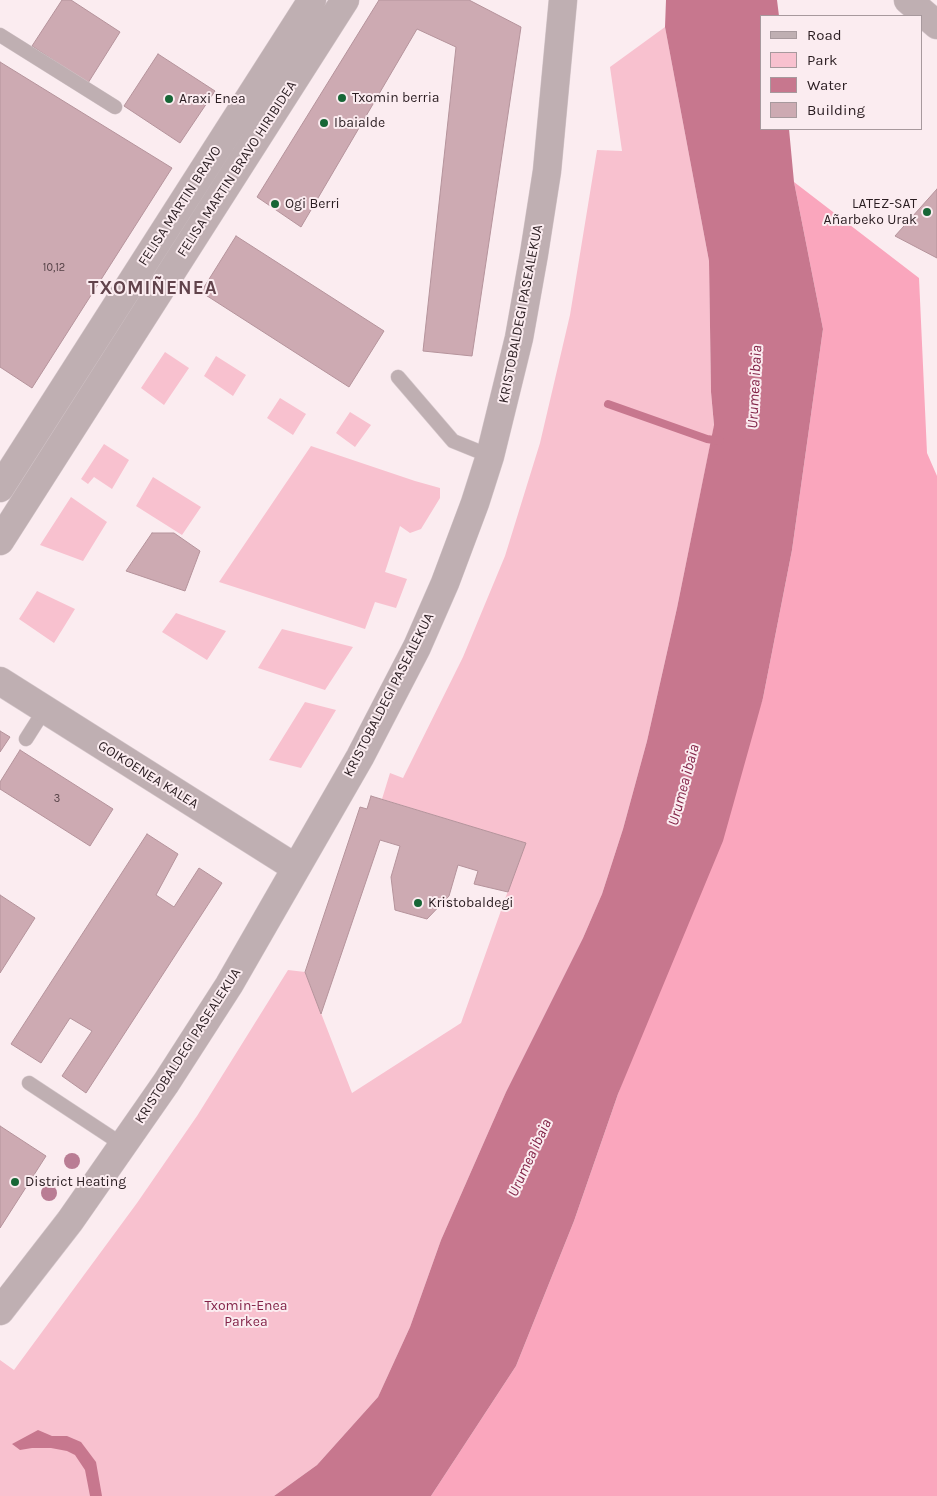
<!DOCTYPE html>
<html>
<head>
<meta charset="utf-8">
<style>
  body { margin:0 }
  #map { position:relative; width:937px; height:1496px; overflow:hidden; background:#fbecf0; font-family:Karla,sans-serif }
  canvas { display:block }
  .legend { position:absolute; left:760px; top:15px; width:162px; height:115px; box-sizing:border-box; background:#fbecf0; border:1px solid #a7999d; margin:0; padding:6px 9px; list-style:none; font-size:15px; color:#2a1d21 }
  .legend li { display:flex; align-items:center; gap:10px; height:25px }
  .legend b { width:25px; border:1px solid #a7999d }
</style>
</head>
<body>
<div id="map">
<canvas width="937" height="1496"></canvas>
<ul class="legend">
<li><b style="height:6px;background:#bfafb2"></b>Road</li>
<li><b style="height:14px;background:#f8c1cf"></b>Park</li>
<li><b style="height:14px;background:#c7778e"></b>Water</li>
<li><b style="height:14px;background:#cdaab2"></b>Building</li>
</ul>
</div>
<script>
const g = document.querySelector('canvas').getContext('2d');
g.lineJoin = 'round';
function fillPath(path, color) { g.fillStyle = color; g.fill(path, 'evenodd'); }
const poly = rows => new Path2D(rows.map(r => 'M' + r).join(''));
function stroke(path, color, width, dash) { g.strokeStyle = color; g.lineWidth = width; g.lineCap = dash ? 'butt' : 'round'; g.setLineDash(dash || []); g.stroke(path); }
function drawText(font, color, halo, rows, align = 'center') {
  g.font = font + ' Karla,sans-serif'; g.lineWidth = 4; g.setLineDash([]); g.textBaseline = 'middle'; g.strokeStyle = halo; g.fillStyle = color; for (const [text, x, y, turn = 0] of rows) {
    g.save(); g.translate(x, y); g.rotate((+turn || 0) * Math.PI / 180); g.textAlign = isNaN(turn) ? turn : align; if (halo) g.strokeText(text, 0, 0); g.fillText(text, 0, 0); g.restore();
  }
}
fillPath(poly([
  [665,27,709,261,711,392,714,426,677,608,647,741,623,829,602,894,583,938,506,1092,441,1240,410,1327,378,1397,317,1465,274,1496,0,1496,0,1360,14,1370,137,1203,197,1116,288,970,305,972,352,1093,461,1023,525,843,382,799,390,773,403,778,463,657,505,556,540,443,570,315,597,150,622,151,610,67],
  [165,352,189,368,164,405,141,388],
  [216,356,246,375,233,396,204,376],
  [280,398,306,414,293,435,267,418],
  [350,412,371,425,355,447,336,433],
  [104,444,129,460,112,489,94,477,88,484,81,479],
  [311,446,415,481,440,488,440,498,421,529,410,533,400,526,385,572,407,579,396,608,375,602,365,629,219,582],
  [153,477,201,507,182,535,136,506],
  [71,497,107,522,83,561,40,545],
  [37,591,75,609,54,643,19,619],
  [176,613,226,631,207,660,162,632],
  [282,629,353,647,325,690,258,668],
  [305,702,336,710,301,768,269,760]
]), '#f8c1cf');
fillPath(poly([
  [794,182,919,278,927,453,937,476,937,1496,431,1496,516,1366,574,1221,618,1094,763,698,792,550,823,329]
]), '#faa6bd');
fillPath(poly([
  [666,0,777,0,779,16,761,16,761,129,789,129,794,182,823,329,792,550,763,698,723,841,618,1094,574,1221,516,1366,431,1496,274,1496,317,1465,378,1397,410,1327,441,1240,506,1092,583,938,602,894,623,829,647,741,677,608,714,425,711,392,709,261,665,27],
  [38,1430,52,1436,67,1436,81,1442,96,1462,102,1496,90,1496,85,1470,75,1455,67,1451,51,1448,32,1448,20,1450,12,1444]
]), '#c7778e');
stroke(poly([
  [608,404,707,439,720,441]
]), '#c7778e', 8);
const building = poly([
  [62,0,71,0,120,32,88,83,32,46,62,0],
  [379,0,469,0,521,27,472,356,423,351,456,47,417,29,301,227,257,197,379,0],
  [158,54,215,91,180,143,124,106,158,54],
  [0,62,172,168,32,388,0,367,0,62],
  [937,189,937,258,895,236,937,189],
  [236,236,384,331,349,387,201,292,236,236],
  [152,533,174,533,200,551,185,591,126,571,152,533],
  [0,731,10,737,0,752,0,731],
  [20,750,113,809,90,846,0,789,0,782,20,750],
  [371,796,526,843,508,892,474,884,478,871,458,865,449,896,427,919,395,910,391,877,400,846,380,840,321,1014,305,972,360,807,367,809,371,796],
  [147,834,178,854,156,895,174,907,199,868,222,883,86,1093,62,1076,92,1031,70,1018,41,1063,11,1044,147,834],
  [0,895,35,918,0,973,0,895],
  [0,1126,46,1156,0,1228,0,1126]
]);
fillPath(building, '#cdaab2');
stroke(building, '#b5939b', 1);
const lane = poly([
  [0,35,115,107],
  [398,377,453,441,490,456],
  [26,739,45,709],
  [29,1083,123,1145]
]);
const street = poly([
  [908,0,937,25],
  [0,488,312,0],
  [0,541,345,0],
  [0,681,296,868],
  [0,1311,70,1221,166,1083,229,985,360,757,417,647,445,583,475,503,490,456,519,338,534,254,547,171,563,0]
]);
stroke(lane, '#d5c7cb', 15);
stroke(street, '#d5c7cb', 29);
stroke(lane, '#bfafb2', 14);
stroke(street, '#bfafb2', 28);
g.fillStyle = '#b97d94';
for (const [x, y] of [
  [72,1161],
  [49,1193]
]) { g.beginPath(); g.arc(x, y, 8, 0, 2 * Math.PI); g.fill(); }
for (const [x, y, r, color] of [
  [342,98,5,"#176636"],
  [169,99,5,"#176636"],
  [324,123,5,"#176636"],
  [275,204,5,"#176636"],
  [927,212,5,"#176636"],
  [418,903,5,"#176636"],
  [15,1182,5,"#176636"]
]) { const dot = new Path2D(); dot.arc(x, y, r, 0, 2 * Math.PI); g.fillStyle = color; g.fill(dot); stroke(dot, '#fbecf0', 2); }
drawText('11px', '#534045', null, [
  ["10,12",54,268],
  ["3",57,799]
]);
drawText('14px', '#2a1d21', '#fbecf0', [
  ["Txomin berria",352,98],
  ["Araxi Enea",179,99],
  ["Ibaialde",334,123],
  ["Ogi Berri",285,204],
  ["LATEZ-SAT",917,204,"right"],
  ["Añarbeko Urak",917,220,"right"],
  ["Kristobaldegi",428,903],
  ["District Heating",25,1182]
], 'left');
drawText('14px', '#2a1d21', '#fbecf0', [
  ["FELISA MARTIN BRAVO HIRIBIDEA",237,169,-57],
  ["FELISA MARTIN BRAVO",180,206,-57],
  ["KRISTOBALDEGI PASEALEKUA",521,314,-79],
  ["KRISTOBALDEGI PASEALEKUA",389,695,-63],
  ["GOIKOENEA KALEA",148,775,32],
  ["KRISTOBALDEGI PASEALEKUA",188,1046,-57]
]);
drawText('14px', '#832348', '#fbecf0', [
  ["Txomin-Enea",246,1306],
  ["Parkea",246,1322]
]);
drawText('italic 15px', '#832448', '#fbecf0', [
  ["Urumea ibaia",755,387,-87],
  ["Urumea ibaia",684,785,-75],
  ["Urumea ibaia",530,1158,-65]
]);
g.letterSpacing = '1px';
drawText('bold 19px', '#61434b', '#fbecf0', [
  ["TXOMIÑENEA",153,289]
]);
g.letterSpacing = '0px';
</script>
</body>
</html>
